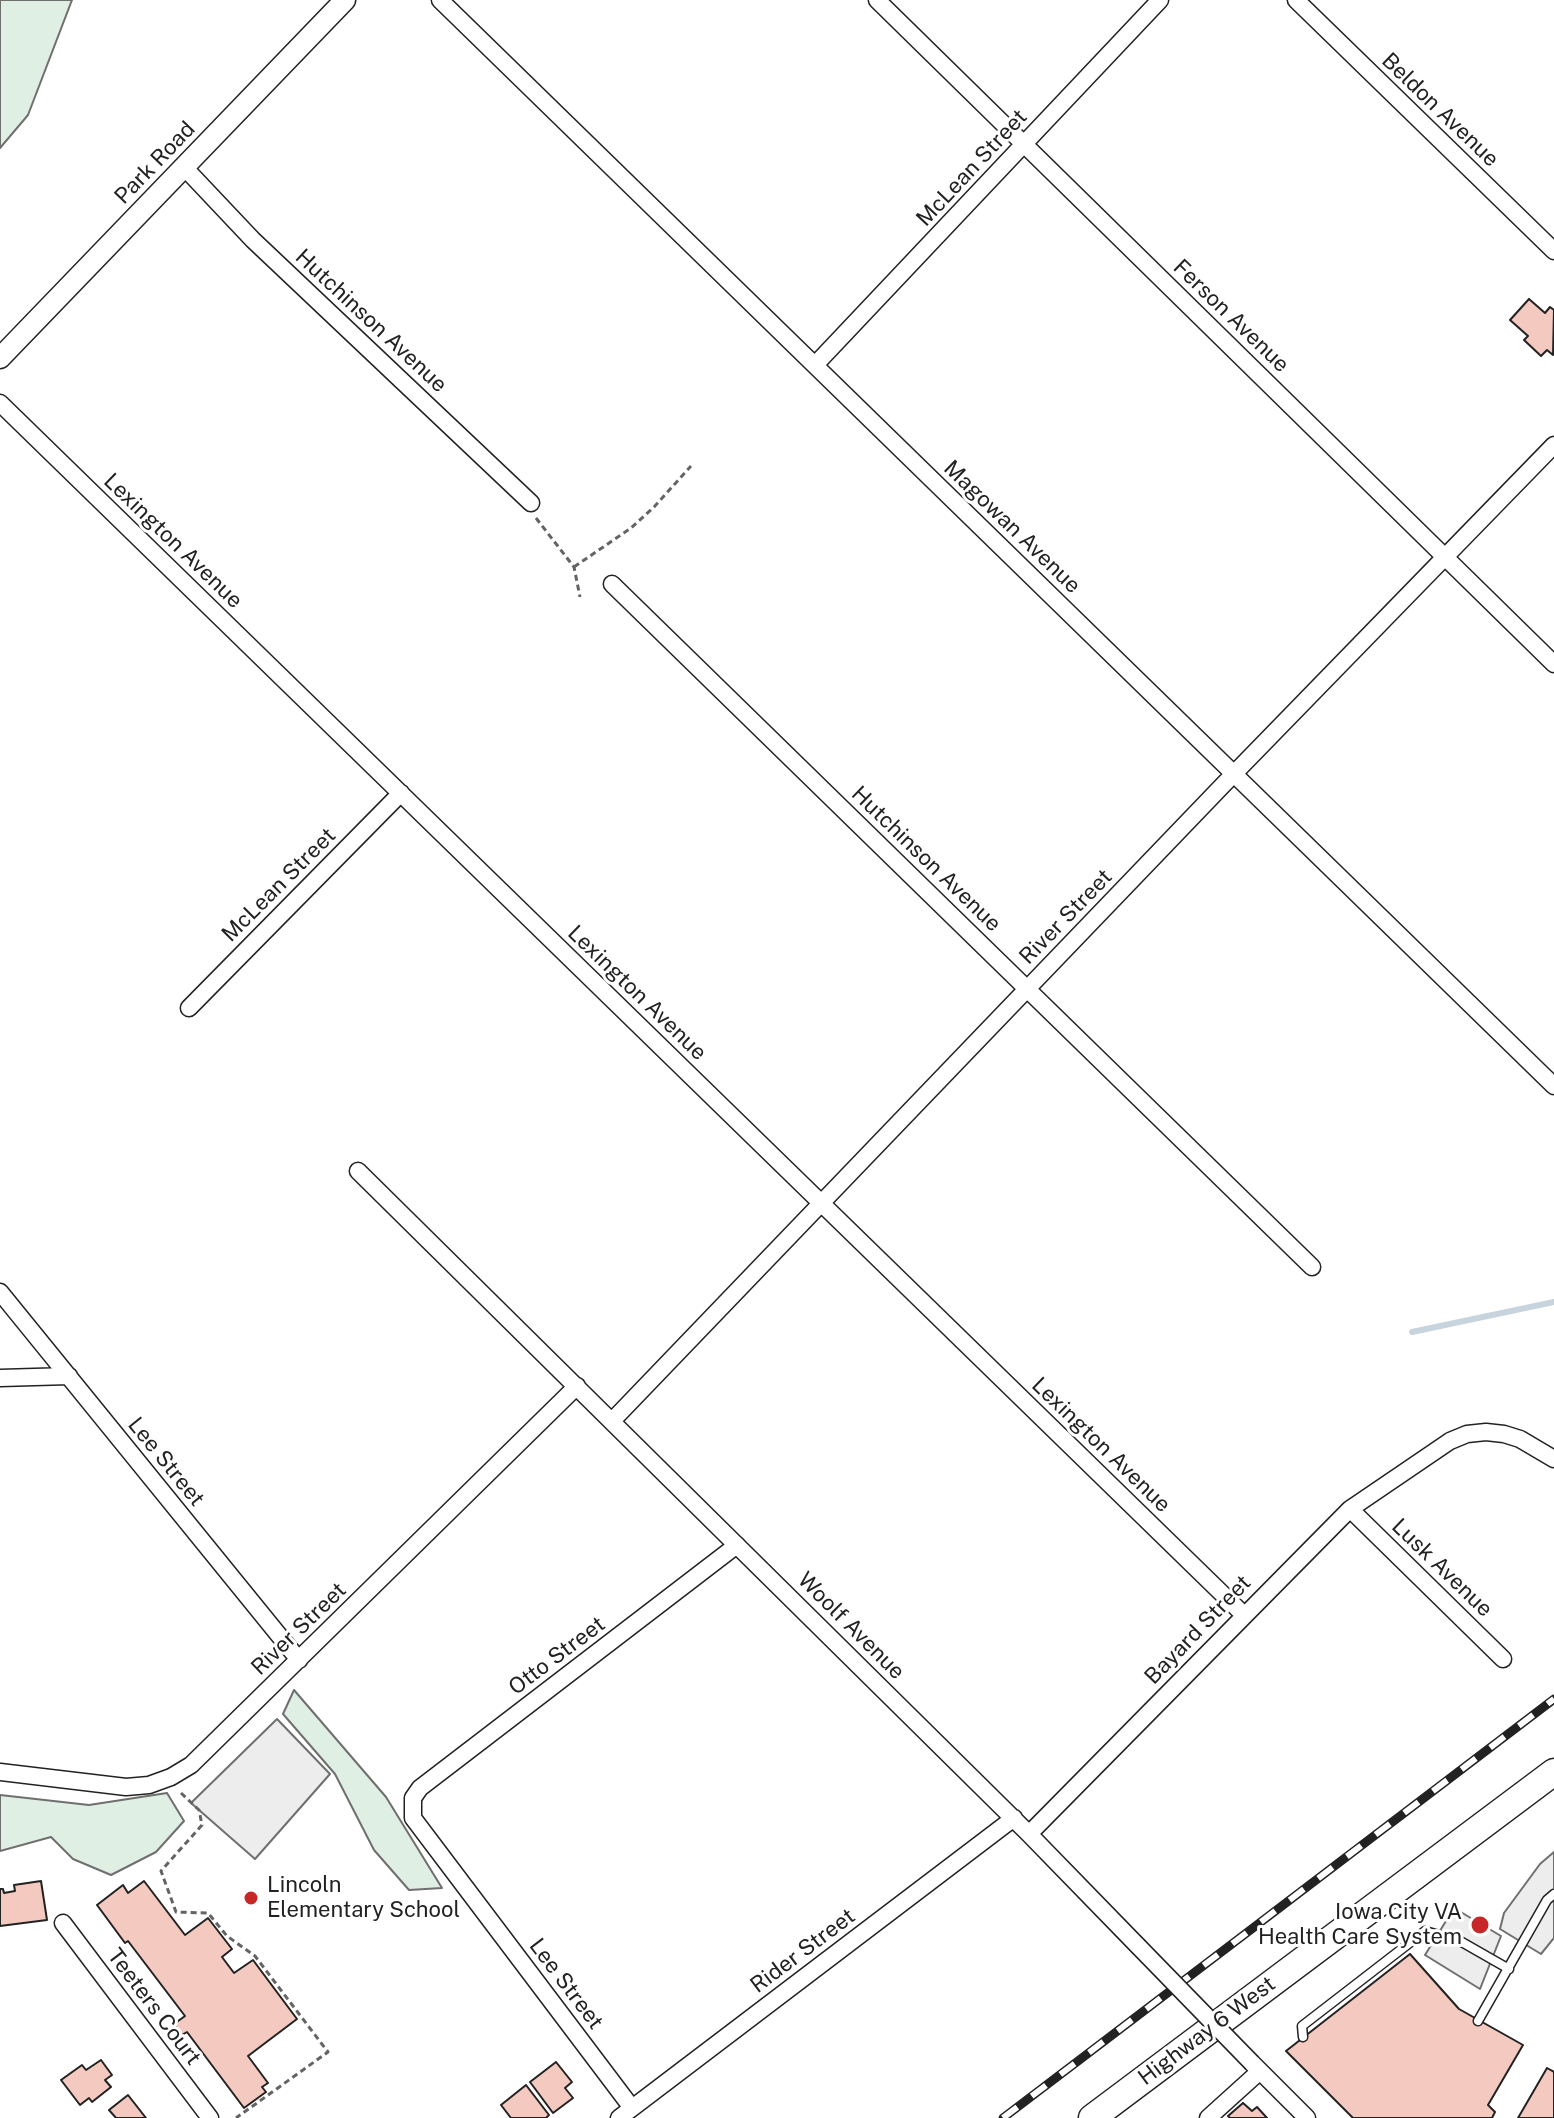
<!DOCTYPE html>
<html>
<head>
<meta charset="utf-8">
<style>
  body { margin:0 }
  canvas { display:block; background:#fff }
</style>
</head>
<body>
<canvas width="1554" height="2118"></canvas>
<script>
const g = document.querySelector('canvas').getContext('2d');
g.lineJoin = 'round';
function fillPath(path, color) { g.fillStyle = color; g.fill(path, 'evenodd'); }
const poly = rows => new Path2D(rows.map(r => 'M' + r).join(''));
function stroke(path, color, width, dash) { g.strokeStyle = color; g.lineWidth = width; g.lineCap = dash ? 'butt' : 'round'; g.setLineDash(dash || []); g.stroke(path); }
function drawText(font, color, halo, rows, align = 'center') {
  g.font = font + ' "Public Sans",sans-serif'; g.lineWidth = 6; g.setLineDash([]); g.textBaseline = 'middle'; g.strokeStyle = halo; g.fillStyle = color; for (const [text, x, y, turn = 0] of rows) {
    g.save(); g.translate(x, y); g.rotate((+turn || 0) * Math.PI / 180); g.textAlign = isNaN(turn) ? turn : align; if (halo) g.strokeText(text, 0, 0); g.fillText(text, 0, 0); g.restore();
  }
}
const green = poly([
  [0,0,72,0,28,115,0,148,0,0],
  [294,1690,386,1797,442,1888,409,1890,374,1850,335,1774,283,1714,294,1690],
  [167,1793,184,1821,156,1852,111,1875,73,1859,51,1837,0,1851,0,1795,89,1805,167,1793]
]);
fillPath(green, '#e0efe3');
stroke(green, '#6f6f6f', 2);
const parking = poly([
  [277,1719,330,1774,255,1859,191,1803,277,1719],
  [1554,1852,1554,1938,1541,1954,1500,1929,1504,1913,1540,1864,1554,1852],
  [1454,1908,1501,1936,1480,1989,1425,1955,1454,1908]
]);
fillPath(parking, '#ededed');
stroke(parking, '#6f6f6f', 2);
stroke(poly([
  [1412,1332,1554,1302]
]), '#c7d3dd', 6);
const building = poly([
  [1529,299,1545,313,1550,307,1554,310,1553,355,1547,350,1541,356,1524,340,1528,336,1510,320,1529,299],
  [41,1881,47,1920,0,1926,0,1889,3,1889,4,1893,15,1891,14,1885,41,1881],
  [144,1881,185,1935,208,1918,232,1949,222,1957,234,1973,253,1960,297,2019,248,2056,268,2083,262,2087,266,2092,244,2108,187,2032,182,2035,174,2024,185,2016,128,1941,125,1943,97,1905,123,1885,128,1893,144,1881],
  [1410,1954,1459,2009,1523,2045,1488,2105,1495,2112,1492,2118,1353,2118,1286,2051,1410,1954],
  [101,2060,112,2075,105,2080,111,2087,92,2102,89,2098,80,2105,61,2080,82,2065,86,2070,101,2060],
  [556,2062,572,2082,565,2088,573,2098,553,2113,530,2082,556,2062],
  [1547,2068,1554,2072,1554,2118,1518,2118,1547,2068],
  [526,2085,549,2115,546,2118,511,2118,501,2105,526,2085],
  [128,2095,146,2118,116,2118,109,2110,128,2095],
  [1243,2103,1252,2111,1257,2107,1267,2118,1230,2118,1228,2116,1243,2103]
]);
fillPath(building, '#f3c9c0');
stroke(building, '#222', 2);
const service = poly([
  [1478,2021,1547,1900,1554,1894],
  [1303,2037,1302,2026,1425,1931,1460,1941,1509,1969]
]);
const minor = poly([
  [440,0,1554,1086],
  [877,0,1554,664],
  [1296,0,1554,251],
  [184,167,253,240,531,503],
  [815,365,1160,0],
  [0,403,1243,1614],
  [612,584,1312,1267],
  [189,1008,401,793],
  [358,1171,1029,1834,1138,1946],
  [0,1292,299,1660],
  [0,1378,69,1376],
  [612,1421,1223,785,1554,445],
  [1350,1509,1503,1659],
  [0,1772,126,1787,149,1785,171,1777,191,1765,577,1386],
  [1029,1834,1350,1509,1450,1441,1467,1434,1486,1432,1504,1434,1520,1439,1554,1459],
  [63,1923,210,2118],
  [1252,2063,1307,2118],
  [632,2108,413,1818,413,1798,420,1788,737,1545],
  [619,2118,1014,1818],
  [1208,2118,1260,2071]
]);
const tertiary = poly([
  [0,358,345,0]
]);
const primary = poly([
  [1092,2118,1554,1772]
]);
stroke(service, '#222', 11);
stroke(minor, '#222', 19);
stroke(tertiary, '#222', 23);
stroke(primary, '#222', 29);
stroke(poly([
  [536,518,574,567,580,597],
  [574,567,631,528,654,507,691,466],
  [181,1793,199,1810,202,1825,161,1871,176,1912,208,1913,227,1936,255,1956,328,2052,236,2118]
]), '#646464', 3, [6, 4]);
stroke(service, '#fff', 8);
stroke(minor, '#fff', 16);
stroke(tertiary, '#fff', 20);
stroke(primary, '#fff', 26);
const rail = poly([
  [1003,2118,1554,1699]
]);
stroke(rail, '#222', 9);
stroke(rail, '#fff', 6, [18]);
const minorBridge = poly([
  [1138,1946,1252,2063]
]);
stroke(minorBridge, '#222', 19, []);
stroke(minorBridge, '#fff', 16);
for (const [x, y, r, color] of [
  [251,1898,8,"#c62828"],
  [1480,1925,10,"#c62828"]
]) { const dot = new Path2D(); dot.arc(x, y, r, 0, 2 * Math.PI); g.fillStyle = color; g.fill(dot); stroke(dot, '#fff', 3); }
drawText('22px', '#222', '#fff', [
  ["Beldon Avenue",1440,110,44],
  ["Park Road",155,163,-46],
  ["McLean Street",972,168,-47],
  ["Ferson Avenue",1231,316,44],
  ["Hutchinson Avenue",371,321,43],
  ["Magowan Avenue",1012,527,44],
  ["Lexington Avenue",173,541,44],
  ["Hutchinson Avenue",926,859,44],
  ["McLean Street",279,885,-45],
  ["River Street",1066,917,-46],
  ["Lexington Avenue",637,993,44],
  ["Lexington Avenue",1101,1445,44],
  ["Lee Street",166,1462,51],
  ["Lusk Avenue",1442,1568,44],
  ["Woolf Avenue",851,1626,45],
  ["River Street",299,1629,-44],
  ["Bayard Street",1198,1630,-46],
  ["Otto Street",557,1656,-37],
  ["Rider Street",803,1951,-37],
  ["Lee Street",566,1984,53],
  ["Teeters Court",154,2007,53],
  ["Highway 6 West",1207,2031,-37]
]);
drawText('22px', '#222', '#fff', [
  ["Lincoln",267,1885],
  ["Elementary School",267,1910],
  ["Iowa City VA",1462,1912,"right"],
  ["Health Care System",1462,1937,"right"]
], 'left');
</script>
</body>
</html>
